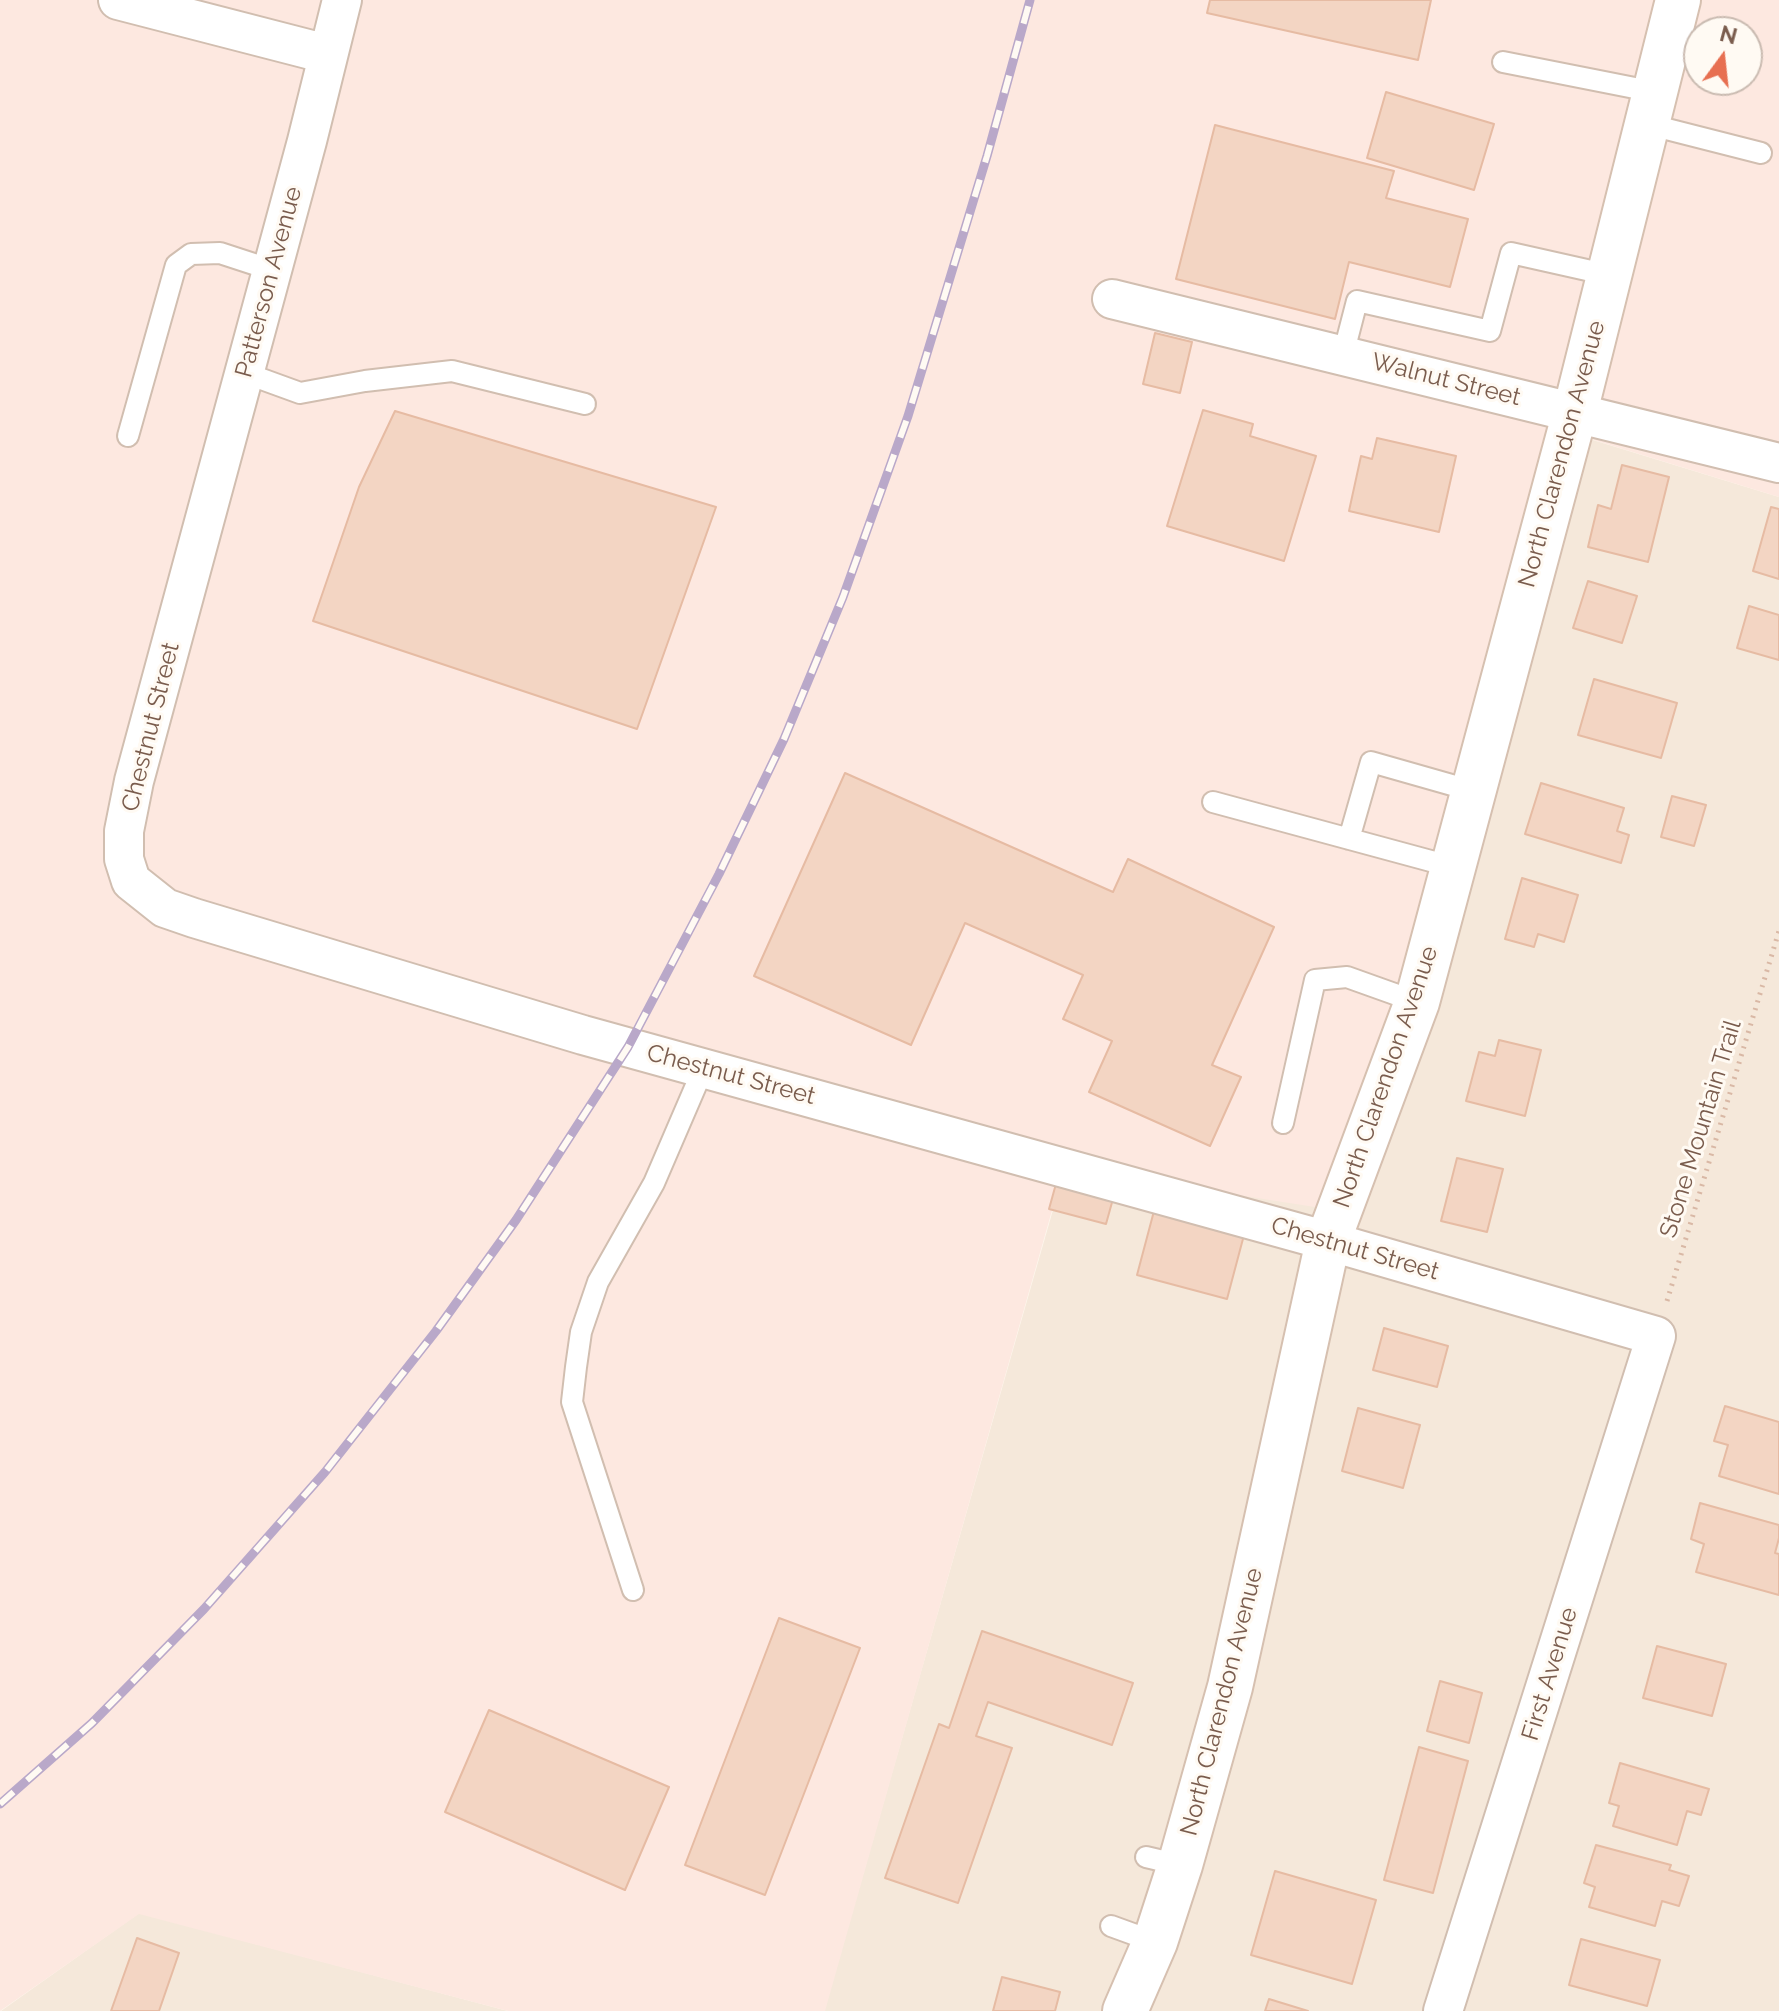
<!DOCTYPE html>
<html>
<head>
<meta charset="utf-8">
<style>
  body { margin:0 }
  #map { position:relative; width:1779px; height:2011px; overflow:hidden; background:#fdf6ec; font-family:Raleway,sans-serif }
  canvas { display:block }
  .north { position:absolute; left:1683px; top:16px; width:80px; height:80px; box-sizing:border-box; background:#fffaf3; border:2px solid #cabbb1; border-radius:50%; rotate:15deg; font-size:22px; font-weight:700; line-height:32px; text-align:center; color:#7a5c4d }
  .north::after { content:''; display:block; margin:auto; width:28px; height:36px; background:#e76f51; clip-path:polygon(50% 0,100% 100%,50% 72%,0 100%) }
</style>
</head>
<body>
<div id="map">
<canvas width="1779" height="2011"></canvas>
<div class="north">N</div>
</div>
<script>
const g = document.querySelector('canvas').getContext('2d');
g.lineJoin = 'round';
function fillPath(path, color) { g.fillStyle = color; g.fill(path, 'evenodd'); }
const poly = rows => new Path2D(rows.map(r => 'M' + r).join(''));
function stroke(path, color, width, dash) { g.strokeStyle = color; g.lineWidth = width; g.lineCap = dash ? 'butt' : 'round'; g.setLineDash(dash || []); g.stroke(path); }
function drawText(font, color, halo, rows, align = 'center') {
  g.font = font + ' Raleway,sans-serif'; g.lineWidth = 6; g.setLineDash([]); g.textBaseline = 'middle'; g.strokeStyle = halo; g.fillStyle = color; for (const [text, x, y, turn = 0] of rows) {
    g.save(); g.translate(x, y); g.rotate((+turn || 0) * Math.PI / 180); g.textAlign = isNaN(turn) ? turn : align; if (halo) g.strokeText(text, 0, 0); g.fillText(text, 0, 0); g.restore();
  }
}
fillPath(poly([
  [1583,437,1779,497,1779,2011,824,2011,1065,1168],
  [139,1913,508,2011,1,2011]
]), '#f5e8da');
fillPath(poly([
  [0,0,1779,0,1779,497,1584,437,1360,1214,1064,1168,825,2011,508,2011,139,1914,0,2011],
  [1699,32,1747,32,1747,80,1699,80]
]), '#fde8e0');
const building = poly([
  [1210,0,1431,0,1418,60,1207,13,1210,0],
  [1386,92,1494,124,1474,190,1367,158,1386,92],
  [1215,125,1394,171,1386,198,1468,219,1450,287,1349,262,1335,319,1176,279,1215,125],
  [1155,333,1192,342,1180,393,1143,384,1155,333],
  [1203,410,1253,424,1250,436,1316,456,1284,561,1167,526,1203,410],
  [395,411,716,507,637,729,313,621,359,487,395,411],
  [1377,438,1456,456,1439,532,1349,511,1361,456,1372,459,1377,438],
  [1622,465,1669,477,1648,562,1588,547,1598,505,1611,509,1622,465],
  [1771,507,1779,509,1779,579,1753,571,1771,507],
  [1588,581,1637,596,1622,643,1573,628,1588,581],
  [1749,606,1779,615,1779,660,1737,648,1749,606],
  [1594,679,1677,703,1661,758,1578,735,1594,679],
  [845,773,1113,892,1128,859,1274,927,1212,1065,1241,1077,1210,1146,1089,1092,1112,1041,1063,1019,1083,975,965,923,911,1045,754,976,845,773],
  [1541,783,1624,808,1617,831,1629,835,1621,863,1525,834,1541,783],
  [1672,796,1706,805,1694,846,1661,837,1672,796],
  [1522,878,1578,895,1564,942,1538,934,1534,947,1505,939,1522,878],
  [1499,1040,1541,1050,1525,1116,1466,1101,1479,1052,1495,1056,1499,1040],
  [1457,1158,1503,1169,1487,1232,1441,1221,1457,1158],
  [1059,1173,1116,1188,1106,1224,1049,1209,1059,1173],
  [1154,1211,1244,1235,1227,1299,1137,1275,1154,1211],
  [1384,1328,1448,1346,1437,1387,1373,1370,1384,1328],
  [1725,1406,1779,1422,1779,1494,1719,1476,1728,1445,1714,1441,1725,1406],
  [1358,1408,1420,1425,1403,1488,1342,1471,1358,1408],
  [1700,1503,1779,1525,1779,1538,1775,1553,1779,1554,1779,1595,1696,1572,1704,1544,1691,1539,1700,1503],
  [779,1618,860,1648,765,1895,685,1865,779,1618],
  [982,1631,1133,1683,1112,1745,988,1702,976,1736,1012,1748,958,1903,885,1878,939,1724,949,1728,982,1631],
  [1657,1646,1726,1664,1712,1716,1643,1698,1657,1646],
  [1440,1681,1482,1693,1469,1743,1427,1731,1440,1681],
  [489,1710,669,1787,625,1890,445,1812,489,1710],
  [1419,1747,1468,1761,1433,1893,1384,1880,1419,1747],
  [1620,1763,1709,1789,1701,1815,1687,1811,1677,1845,1613,1826,1619,1806,1609,1803,1620,1763],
  [1596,1845,1671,1865,1669,1870,1689,1876,1679,1906,1662,1901,1655,1926,1589,1907,1595,1887,1584,1883,1596,1845],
  [1275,1871,1376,1900,1352,1984,1251,1955,1275,1871],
  [137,1938,179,1953,159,2011,111,2011,137,1938],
  [1581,1939,1660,1960,1647,2006,1569,1985,1581,1939],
  [1002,1977,1060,1992,1055,2011,993,2011,1002,1977],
  [1269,1999,1308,2011,1265,2011,1269,1999]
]);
fillPath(building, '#f3d5c3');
stroke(building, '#e6bba3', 2);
const lane = poly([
  [1503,62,1655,92],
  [1647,124,1761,153],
  [1343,355,1357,301,1490,331,1511,253,1609,275],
  [245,373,300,393,365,381,452,371,585,404],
  [128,436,176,265,191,254,220,253,272,270],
  [1213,802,1453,867],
  [1349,839,1371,762,1473,791],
  [1283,1123,1315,980,1347,977,1417,1002],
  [633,1590,572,1402,576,1367,581,1332,598,1282,654,1183,704,1067],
  [1146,1857,1180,1865],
  [1111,1926,1155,1942]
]);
const street = poly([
  [118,0,327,54],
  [342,0,307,141,134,781,124,831,124,859,131,881,165,908,194,918,583,1035,1328,1241,1656,1336,1443,2011],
  [1112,299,1779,463]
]);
const secondary = poly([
  [1125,2011,1155,1942,1180,1865,1230,1687,1328,1241,1417,1002,1575,412,1678,0]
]);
stroke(lane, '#d1beb0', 24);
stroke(street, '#d1beb0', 42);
stroke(secondary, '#d6c0b0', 48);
stroke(poly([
  [1667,1301,1779,931]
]), '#d9b8a5', 5, [2, 6]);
stroke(lane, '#fff', 20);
stroke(street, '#fff', 38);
stroke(secondary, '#fff', 44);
const rail = poly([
  [0,1804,92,1723,204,1609,325,1472,436,1331,516,1220,628,1047,719,874,784,739,843,597,908,416,987,156,1030,0]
]);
stroke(rail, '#b9a8c9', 9);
stroke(rail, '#fffaf3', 6, [18]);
drawText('24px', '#7a5c4d', '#fffaf3', [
  ["Patterson Avenue",269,282,-75],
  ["Walnut Street",1446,380,14],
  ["North Clarendon Avenue",1562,454,-75],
  ["Chestnut Street",151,727,-76],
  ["Chestnut Street",731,1075,15],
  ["North Clarendon Avenue",1386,1077,-71],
  ["Stone Mountain Trail",1701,1129,-73],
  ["Chestnut Street",1355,1249,16],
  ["First Avenue",1550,1674,-73],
  ["North Clarendon Avenue",1222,1702,-76]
]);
</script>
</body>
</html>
